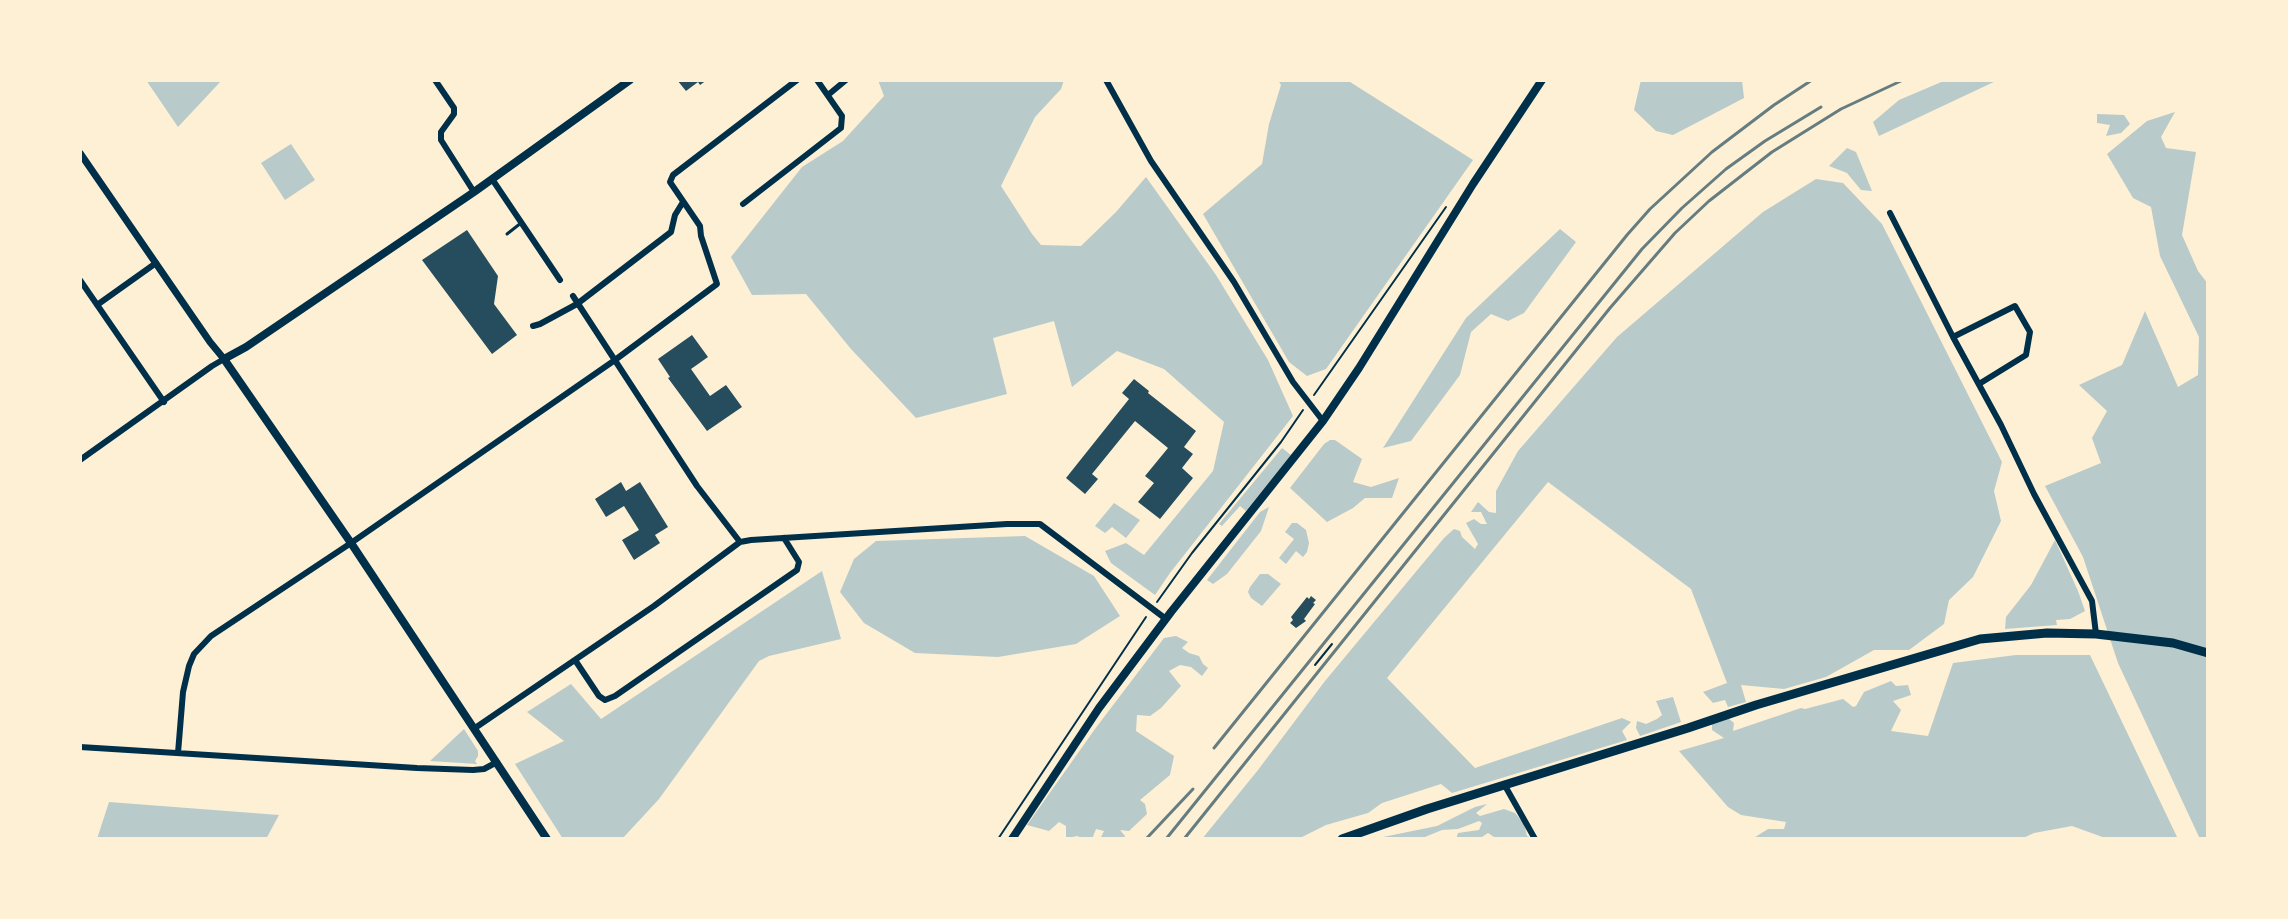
<!DOCTYPE html>
<html>
<head>
<meta charset="utf-8">
<style>
  body { margin:0 }
  #map { position:relative; width:2288px; height:919px; overflow:hidden; background:#fdf0d5; font-family:Overpass,sans-serif }
  canvas { display:block }
  .frame { position:absolute; inset:0; border:82px solid #fdf0d5; pointer-events:none }
</style>
</head>
<body>
<div id="map">
<canvas width="2288" height="919"></canvas>
<div class="frame"></div>
</div>
<script>
const g = document.querySelector('canvas').getContext('2d');
g.lineJoin = 'round';
function fillPath(path, color) { g.fillStyle = color; g.fill(path, 'evenodd'); }
const poly = rows => new Path2D(rows.map(r => 'M' + r).join(''));
function stroke(path, color, width, dash) { g.strokeStyle = color; g.lineWidth = width; g.lineCap = dash ? 'butt' : 'round'; g.setLineDash(dash || []); g.stroke(path); }
fillPath(poly([
  [146,80,222,80,178,127],
  [878,80,1064,80,1061,89,1035,117,1001,186,1032,234,1041,245,1081,246,1116,212,1146,177,1216,275,1268,360,1293,416,1170,573,1155,595,1111,563,1105,551,1126,543,1144,555,1213,471,1224,422,1164,369,1117,351,1072,387,1054,321,993,338,1007,394,916,418,851,349,806,294,752,295,731,257,802,167,843,141,884,96],
  [1278,80,1347,80,1473,160,1326,369,1307,376,1289,362,1203,214,1262,164,1269,124,1281,85],
  [1641,80,1742,80,1744,98,1673,135,1656,131,1634,110],
  [1946,80,1998,80,1879,136,1873,122,1899,100],
  [2175,112,2161,137,2166,148,2196,152,2182,235,2198,271,2208,284,2208,839,2200,839,2118,663,2083,557,2045,486,2101,463,2092,438,2107,411,2079,385,2122,365,2145,311,2178,387,2198,375,2199,337,2160,256,2151,207,2133,198,2107,154,2147,121],
  [2097,114,2124,115,2130,124,2121,133,2106,136,2110,125,2097,123],
  [291,144,315,180,285,200,261,163],
  [1847,148,1856,152,1872,191,1861,190,1847,173,1829,166],
  [1816,179,1843,183,1882,224,2002,462,1994,491,2001,521,1973,577,1949,600,1944,624,1909,650,1874,650,1826,677,1784,689,1741,685,1746,702,1728,707,1725,700,1713,703,1703,692,1727,683,1691,589,1548,482,1387,678,1475,768,1622,718,1631,722,1622,731,1627,740,1452,793,1441,784,1382,803,1368,813,1326,825,1298,839,1202,839,1258,770,1325,681,1444,538,1454,529,1460,531,1462,537,1475,549,1478,544,1466,523,1474,519,1481,524,1487,524,1481,512,1471,512,1478,502,1489,512,1496,513,1496,491,1518,451,1617,337,1763,212],
  [1560,229,1576,242,1524,313,1508,321,1491,314,1471,332,1460,375,1411,441,1383,448,1466,318],
  [1330,440,1335,440,1362,459,1353,482,1371,487,1399,478,1392,498,1365,498,1353,508,1327,522,1290,488,1324,444],
  [1282,448,1291,455,1246,511,1240,506,1222,526,1219,524],
  [1114,503,1140,520,1126,538,1112,527,1105,533,1095,526],
  [1269,507,1261,531,1227,574,1213,584,1207,580,1260,512],
  [1292,523,1297,523,1306,530,1309,543,1307,552,1303,557,1296,551,1286,564,1279,558,1294,539,1285,532],
  [1025,536,1094,576,1120,616,1076,644,998,657,915,653,864,623,840,592,854,559,876,541],
  [2055,540,2078,591,2085,611,2070,619,2056,620,2057,625,2005,629,2006,617,2031,585],
  [822,571,841,639,769,656,759,661,659,799,622,839,563,839,515,764,564,741,527,712,571,684,601,719],
  [1260,574,1268,574,1281,584,1262,606,1251,598,1248,592,1250,587],
  [1176,636,1188,642,1182,648,1189,653,1199,656,1203,664,1208,668,1202,676,1191,667,1180,665,1169,671,1181,686,1161,708,1150,716,1137,715,1136,731,1174,756,1170,775,1140,800,1145,804,1147,814,1129,831,1120,830,1125,836,1124,839,1100,839,1104,831,1096,829,1092,839,1081,839,1078,836,1066,838,1066,826,1059,822,1049,831,1027,825,1095,729,1164,638],
  [2016,655,2090,655,2178,839,2108,839,2072,826,2034,833,2021,839,1752,839,1768,829,1784,829,1786,822,1741,815,1728,807,1679,751,1724,738,1712,730,1712,724,1728,718,1734,723,1733,731,1801,708,1805,709,1843,699,1853,707,1856,706,1864,692,1891,681,1896,686,1908,685,1911,695,1893,701,1901,710,1891,731,1928,736,1953,663],
  [1673,697,1681,722,1640,736,1636,728,1637,721,1646,724,1657,719,1662,715,1656,701],
  [464,729,478,751,478,756,475,761,477,764,430,761],
  [109,802,279,815,266,839,97,839],
  [1487,804,1476,813,1480,816,1504,809,1515,813,1524,824,1527,836,1535,839,1497,839,1488,833,1479,839,1456,839,1458,833,1479,830,1482,823,1479,821,1458,829,1442,830,1420,839,1373,839,1437,826,1475,807]
]), '#b9caca');
fillPath(poly([
  [677,80,707,80,700,85,698,82,686,91],
  [467,230,498,276,494,304,517,335,492,354,422,260],
  [692,335,708,357,691,369,710,396,726,385,742,407,707,431,668,378,670,377,658,359],
  [1134,379,1149,391,1148,393,1196,431,1184,447,1193,454,1182,468,1193,478,1160,519,1138,502,1154,483,1145,476,1168,448,1135,421,1092,474,1098,479,1085,494,1066,478,1129,399,1122,393],
  [621,482,626,491,640,482,668,527,655,535,660,543,634,560,622,540,639,530,624,506,606,517,595,499],
  [1311,596,1316,600,1313,603,1315,604,1304,619,1306,621,1296,628,1290,623,1293,620,1291,617,1307,597,1309,599]
]), '#264d5e');
stroke(poly([
  [1314,395,1446,207],
  [1157,602,1192,553,1281,442,1303,410],
  [1315,665,1332,644],
  [998,839,1146,617]
]), '#003049', 2);
stroke(poly([
  [507,234,521,223]
]), '#003049', 3);
stroke(poly([
  [435,80,454,108,454,114,441,132,441,140,474,192],
  [1106,80,1151,161,1234,282,1293,382,1323,421],
  [828,95,846,80],
  [492,179,560,280],
  [743,204,841,128,842,116,817,80],
  [1890,213,1953,337,2001,425,2034,494,2092,601,2096,634],
  [80,280,164,402],
  [573,296,697,486,740,542],
  [97,305,156,263],
  [533,326,540,324,577,304,671,232,675,215,683,202],
  [1953,337,2015,306,2030,332,2026,355,1979,384],
  [80,460,212,366,224,359],
  [575,660,599,696,605,700,615,696,797,570,799,562,784,538],
  [475,728,654,606,740,542,751,540,1007,524,1040,524,1166,619],
  [80,747,417,768,473,770,484,769,497,762],
  [178,753,183,692,189,666,194,654,211,636,351,543,615,360,717,284,701,236,700,226,670,182,673,175,797,80],
  [1504,784,1535,839]
]), '#003049', 6);
stroke(poly([
  [80,153,210,342,224,359]
]), '#003049', 7);
stroke(poly([
  [547,839,351,543,224,359,246,347,474,192,630,80],
  [1012,839,1099,708,1171,612,1323,421,1359,368,1473,184,1542,80]
]), '#003049', 8);
stroke(poly([
  [1342,839,1427,809,1688,728,1756,705,1980,639,2047,633,2096,634,2173,643,2208,653]
]), '#003049', 9);
stroke(poly([
  [1214,748,1627,235,1650,209,1712,152,1774,105,1812,80],
  [1146,839,1193,789],
  [1166,839,1642,249,1682,208,1726,169,1765,141,1821,107],
  [1184,839,1610,308,1675,233,1709,201,1772,152,1841,109,1903,80]
]), '#657d81', 3);
</script>
</body>
</html>
